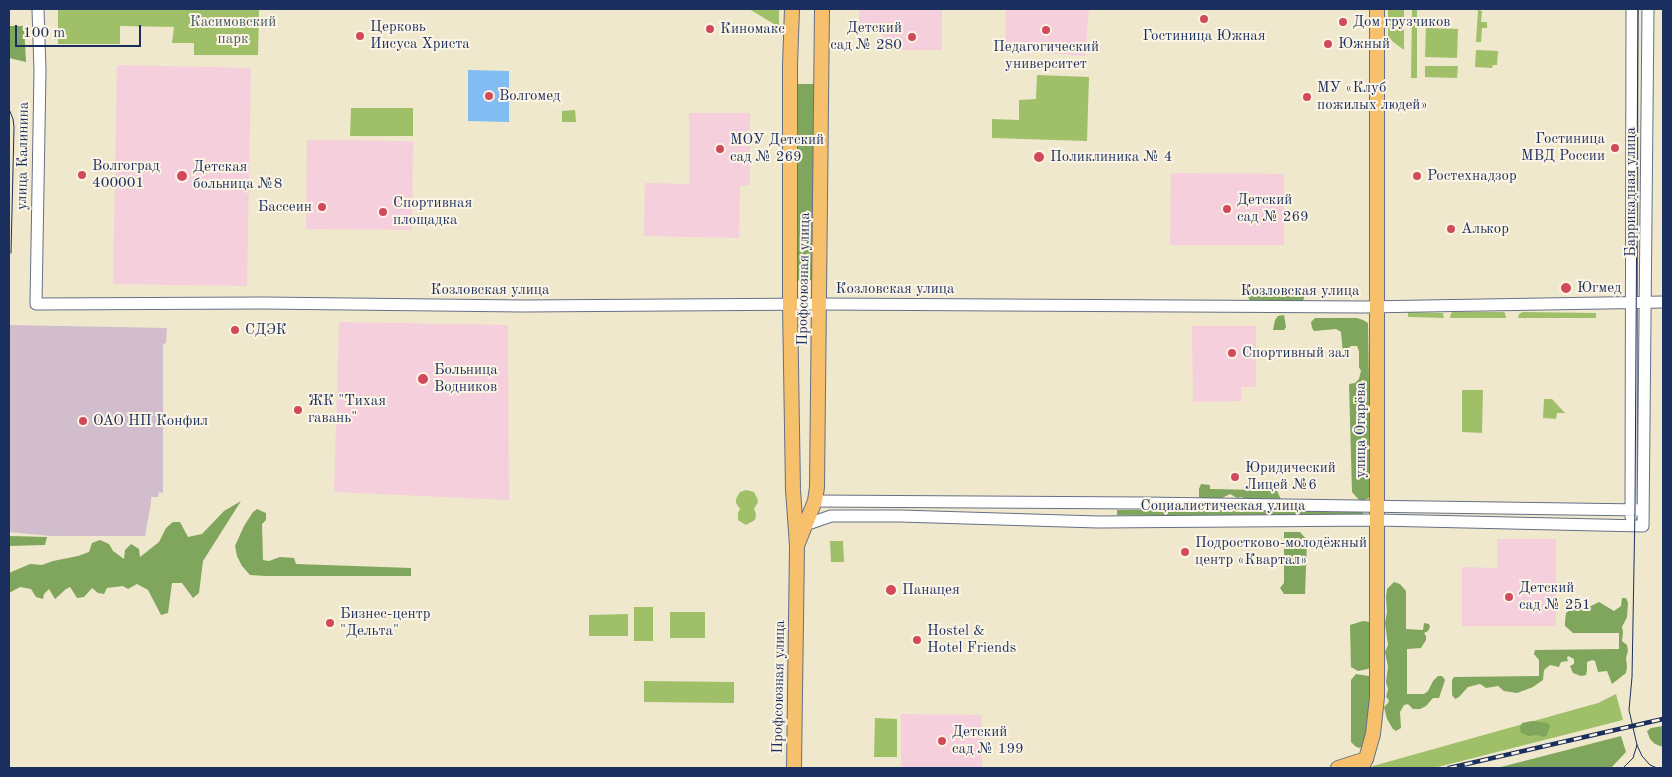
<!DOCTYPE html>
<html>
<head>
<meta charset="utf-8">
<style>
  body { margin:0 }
  #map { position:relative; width:1672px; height:777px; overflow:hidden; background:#efe8cc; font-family:"Old Standard TT",serif }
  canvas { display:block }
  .frame { position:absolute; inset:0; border:10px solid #1b2f5e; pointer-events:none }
  .scale { position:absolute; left:15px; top:25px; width:126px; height:22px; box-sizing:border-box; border:2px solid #1b2f5e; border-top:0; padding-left:6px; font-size:15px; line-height:18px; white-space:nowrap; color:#1b2f5e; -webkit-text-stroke:4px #fcf5e5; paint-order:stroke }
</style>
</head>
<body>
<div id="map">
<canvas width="1672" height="777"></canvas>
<div class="frame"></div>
<div class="scale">100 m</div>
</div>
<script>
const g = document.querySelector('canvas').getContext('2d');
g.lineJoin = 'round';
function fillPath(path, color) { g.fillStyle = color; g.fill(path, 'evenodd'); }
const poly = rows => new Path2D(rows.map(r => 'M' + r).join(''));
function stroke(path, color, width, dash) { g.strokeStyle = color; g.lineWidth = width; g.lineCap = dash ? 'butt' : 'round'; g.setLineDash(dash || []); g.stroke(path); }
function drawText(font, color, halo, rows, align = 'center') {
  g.font = font + ' "Old Standard TT",serif'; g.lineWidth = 4; g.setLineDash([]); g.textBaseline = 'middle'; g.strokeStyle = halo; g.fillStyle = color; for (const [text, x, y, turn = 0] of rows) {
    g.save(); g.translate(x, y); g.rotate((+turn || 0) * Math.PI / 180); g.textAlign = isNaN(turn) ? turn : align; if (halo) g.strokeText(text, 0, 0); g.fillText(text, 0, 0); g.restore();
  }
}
fillPath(poly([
  [859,9,942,9,942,50,882,50,883,24,859,24],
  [1006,9,1089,9,1085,56,1005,50],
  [117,65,251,68,247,286,113,284],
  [689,113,750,113,750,185,740,186,739,238,644,236,645,183,689,184],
  [307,140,413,141,412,230,306,229],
  [1171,173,1284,174,1284,245,1170,245],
  [339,322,508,325,509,500,334,492],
  [1192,326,1256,326,1256,387,1241,387,1241,401,1193,402],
  [1497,539,1556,539,1556,626,1462,626,1462,567,1497,568],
  [901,714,982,715,982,768,901,768]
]), '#f5cfdb');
fillPath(poly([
  [9,325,167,328,166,343,163,344,163,493,159,492,158,497,151,497,151,503,145,536,51,536,9,532]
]), '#d1bdcc');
fillPath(poly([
  [58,9,259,9,258,55,194,55,194,43,172,43,174,27,120,26,120,44,58,44],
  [749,9,779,9,779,27],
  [1388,9,1404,9,1404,50,1388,38],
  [1412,9,1417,9,1417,78,1411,78],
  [1478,10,1482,11,1481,22,1487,22,1487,28,1482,28,1481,42,1476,42],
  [1426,28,1458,29,1457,58,1425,57],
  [1476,50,1498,51,1497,65,1493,65,1492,68,1475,67],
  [1425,66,1458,66,1457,78,1425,77],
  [1037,75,1089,77,1087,141,992,138,992,119,1019,120,1019,100,1036,99],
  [351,108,413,108,413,136,350,136],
  [575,110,576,122,562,122,562,111],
  [1408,312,1441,313,1443,313,1444,318,1408,317],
  [1453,312,1503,312,1505,313,1506,318,1450,318,1451,313],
  [1523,312,1596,313,1596,318,1518,318,1519,314],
  [1462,390,1483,390,1482,433,1462,432],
  [1544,399,1552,399,1565,413,1557,413,1556,419,1543,418],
  [746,490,754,492,757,498,758,502,754,509,756,514,755,520,746,525,738,520,738,513,740,509,736,503,736,499,740,492],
  [830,541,843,541,844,562,831,562],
  [634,607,653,607,653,641,634,641],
  [670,612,705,612,705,638,670,638],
  [628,614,628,636,589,636,589,615],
  [644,681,734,682,734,703,644,702],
  [1616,694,1623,720,1434,768,1371,768,1373,766,1598,703],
  [875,718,897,719,897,757,874,757]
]), '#9fbf68');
fillPath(poly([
  [9,26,24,26,26,62,9,58],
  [798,84,817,84,816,280,794,281],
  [1244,288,1306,288,1306,293,1302,303,1251,303],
  [1284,315,1286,327,1284,330,1273,330,1275,320,1278,316],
  [1315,318,1357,318,1363,320,1368,323,1371,497,1365,500,1360,501,1352,492,1349,384,1355,383,1359,379,1361,371,1359,367,1359,351,1357,346,1351,346,1343,353,1341,332,1336,329,1314,331,1312,328,1311,322],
  [1201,484,1210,485,1210,489,1260,490,1260,487,1276,488,1282,502,1247,501,1242,497,1237,498,1230,494,1218,500,1199,498,1199,489],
  [241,501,203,561,199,593,193,598,182,583,172,583,168,613,161,615,148,590,137,584,128,589,123,586,107,588,104,594,98,593,92,588,84,597,77,598,70,587,66,589,55,599,49,589,44,594,43,599,36,597,31,589,20,587,9,593,9,573,30,564,42,565,53,561,78,556,89,552,92,543,100,540,109,544,113,551,124,559,125,550,131,544,139,549,140,557,159,542,166,528,173,522,180,522,188,537,202,534,224,511],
  [257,509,266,513,266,520,262,524,263,560,269,561,280,557,294,558,296,564,411,568,411,576,265,576,250,575,242,566,237,556,235,546,244,526,253,512],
  [1117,510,1363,510,1363,517,1117,515],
  [1284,532,1300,532,1307,540,1305,594,1284,594,1280,588,1284,583],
  [9,536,47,537,45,545,9,546],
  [1394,582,1400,584,1406,591,1406,629,1423,630,1424,623,1429,624,1430,627,1428,631,1424,633,1426,636,1426,640,1421,648,1407,649,1407,694,1424,694,1428,691,1433,681,1438,676,1442,676,1445,680,1439,698,1433,698,1426,706,1420,709,1413,709,1408,704,1404,705,1400,712,1401,728,1396,731,1393,729,1387,719,1384,707,1388,703,1389,700,1386,697,1388,689,1386,682,1388,667,1385,652,1388,645,1385,623,1387,612,1386,597,1387,589],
  [1622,598,1626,598,1628,603,1627,617,1622,627,1623,632,1622,641,1627,645,1628,651,1626,658,1627,667,1626,673,1612,684,1607,671,1598,672,1595,661,1592,660,1587,662,1587,670,1586,675,1581,676,1573,673,1570,666,1574,664,1574,659,1568,656,1567,658,1568,661,1561,662,1559,667,1550,665,1544,670,1543,680,1533,687,1517,693,1504,691,1498,686,1486,688,1480,684,1468,687,1459,697,1455,699,1452,695,1452,680,1454,677,1539,676,1539,660,1534,654,1535,650,1619,649,1619,633,1573,633,1565,626,1565,622,1566,613,1576,604,1580,608,1585,609,1599,602,1614,611,1621,606],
  [1363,621,1370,622,1372,626,1371,667,1368,669,1358,671,1351,667,1350,625],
  [1356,674,1369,676,1371,680,1372,698,1364,746,1359,748,1355,746,1351,742,1351,680],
  [1532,721,1548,723,1550,726,1547,735,1544,737,1536,735,1529,736,1521,733,1520,727,1522,723],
  [1663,726,1663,747,1655,744,1650,739,1647,731,1651,728],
  [1621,736,1626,752,1611,768,1497,768]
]), '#7fa65c');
fillPath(poly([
  [468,70,509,71,509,122,468,121]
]), '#81bcf2');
const minor = poly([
  [38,9,40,71,36,304,263,303,522,306,820,304,1365,307,1663,302],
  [815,501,1143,503,1642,510],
  [1631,517,1632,9],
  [805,525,831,516,900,516,1098,522,1378,520,1643,526,1648,9]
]);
const major = poly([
  [792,9,790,65,790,304,793,490,797,546,794,768],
  [798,543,815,501,817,487,822,9],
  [1338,768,1366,759],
  [1361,768,1366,759,1373,734,1377,697,1377,9]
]);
stroke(minor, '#657084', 13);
stroke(major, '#657084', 16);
stroke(minor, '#fff', 11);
stroke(major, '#f7c06c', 14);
stroke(poly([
  [1638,9,1635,509,1632,677,1629,710,1637,745,1642,756,1650,765,1657,768],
  [9,109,13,119,14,127,11,253],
  [1623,768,1633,758,1637,745]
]), '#1b2f5e', 1);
const rail = poly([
  [1449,768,1663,719]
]);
stroke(rail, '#1b2f5e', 4.5);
stroke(rail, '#fcf5e5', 2.5, [8]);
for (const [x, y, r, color] of [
  [1204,19,5,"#d1495b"],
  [1343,22,5,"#d1495b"],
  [710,29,5,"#d1495b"],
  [1046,30,5,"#d1495b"],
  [360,36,5,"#d1495b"],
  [912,37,5,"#d1495b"],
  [1328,44,5,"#d1495b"],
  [489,96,5,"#d1495b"],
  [1307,97,5,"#d1495b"],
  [1615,148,5,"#d1495b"],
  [720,149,5,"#d1495b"],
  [1039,157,6,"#d1495b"],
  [82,175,5,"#d1495b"],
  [182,176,6,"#d1495b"],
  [1417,176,5,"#d1495b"],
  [322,207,5,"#d1495b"],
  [1227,209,5,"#d1495b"],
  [383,212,5,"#d1495b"],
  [1451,229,5,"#d1495b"],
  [1566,288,6,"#d1495b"],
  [235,330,5,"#d1495b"],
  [1232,353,5,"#d1495b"],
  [423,379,6,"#d1495b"],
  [298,410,5,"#d1495b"],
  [83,421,5,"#d1495b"],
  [1235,477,5,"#d1495b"],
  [1185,552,5,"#d1495b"],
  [891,590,6,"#d1495b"],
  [1509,597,5,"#d1495b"],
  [330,623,5,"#d1495b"],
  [917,640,5,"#d1495b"],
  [942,741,5,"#d1495b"]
]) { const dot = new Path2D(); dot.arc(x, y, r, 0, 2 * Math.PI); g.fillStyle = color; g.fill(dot); stroke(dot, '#fcf5e5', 2); }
drawText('15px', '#435a61', '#fcf5e5', [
  ["Касимовский",233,22],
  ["парк",233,39]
]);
drawText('15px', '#1b2f5e', '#fcf5e5', [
  ["Дом грузчиков",1353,22],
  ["Церковь",370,27],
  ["Иисуса Христа",370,44],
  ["Детский",902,28,"right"],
  ["сад № 280",902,45,"right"],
  ["Киномакс",720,29],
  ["Гостиница Южная",1204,36,"center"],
  ["Южный",1338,44],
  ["Педагогический",1046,47,"center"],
  ["университет",1046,64,"center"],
  ["МУ «Клуб",1317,88],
  ["пожилых людей»",1317,105],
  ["Волгомед",499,96],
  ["Гостиница",1605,139,"right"],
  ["МВД России",1605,156,"right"],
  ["МОУ Детский",730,140],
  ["сад № 269",730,157],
  ["Поликлиника № 4",1050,157],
  ["Волгоград",92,166],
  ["400001",92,183],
  ["Детская",193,167],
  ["больница №8",193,184],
  ["Ростехнадзор",1427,176],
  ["Детский",1237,200],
  ["сад № 269",1237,217],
  ["Спортивная",393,203],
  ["площадка",393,220],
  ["Бассеин",312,207,"right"],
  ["Алькор",1461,229],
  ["Югмед",1577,288],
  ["СДЭК",245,330],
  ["Спортивный зал",1242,353],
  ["Больница",434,370],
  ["Водников",434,387],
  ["ЖК \"Тихая",308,401],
  ["гавань\"",308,418],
  ["ОАО НП Конфил",93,421],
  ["Юридический",1245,468],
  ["Лицей №6",1245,485],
  ["Подростково-молодёжный",1195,543],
  ["центр «Квартал»",1195,560],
  ["Детский",1519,588],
  ["сад № 251",1519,605],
  ["Панацея",902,590],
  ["Бизнес-центр",340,614],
  ["\"Дельта\"",340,631],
  ["Hostel &",927,631],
  ["Hotel Friends",927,648],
  ["Детский",952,732],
  ["сад № 199",952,749]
], 'left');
drawText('15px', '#1b2f5e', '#fcf5e5', [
  ["улица Калинина",23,156,-89],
  ["Баррикадная улица",1631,192,-90],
  ["Профсоюзная улица",804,279,-89],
  ["Козловская улица",895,289],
  ["Козловская улица",490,290],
  ["Козловская улица",1300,291],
  ["улица Огарёва",1361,430,-90],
  ["Социалистическая улица",1223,506],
  ["Профсоюзная улица",779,687,-89]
]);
</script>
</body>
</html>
